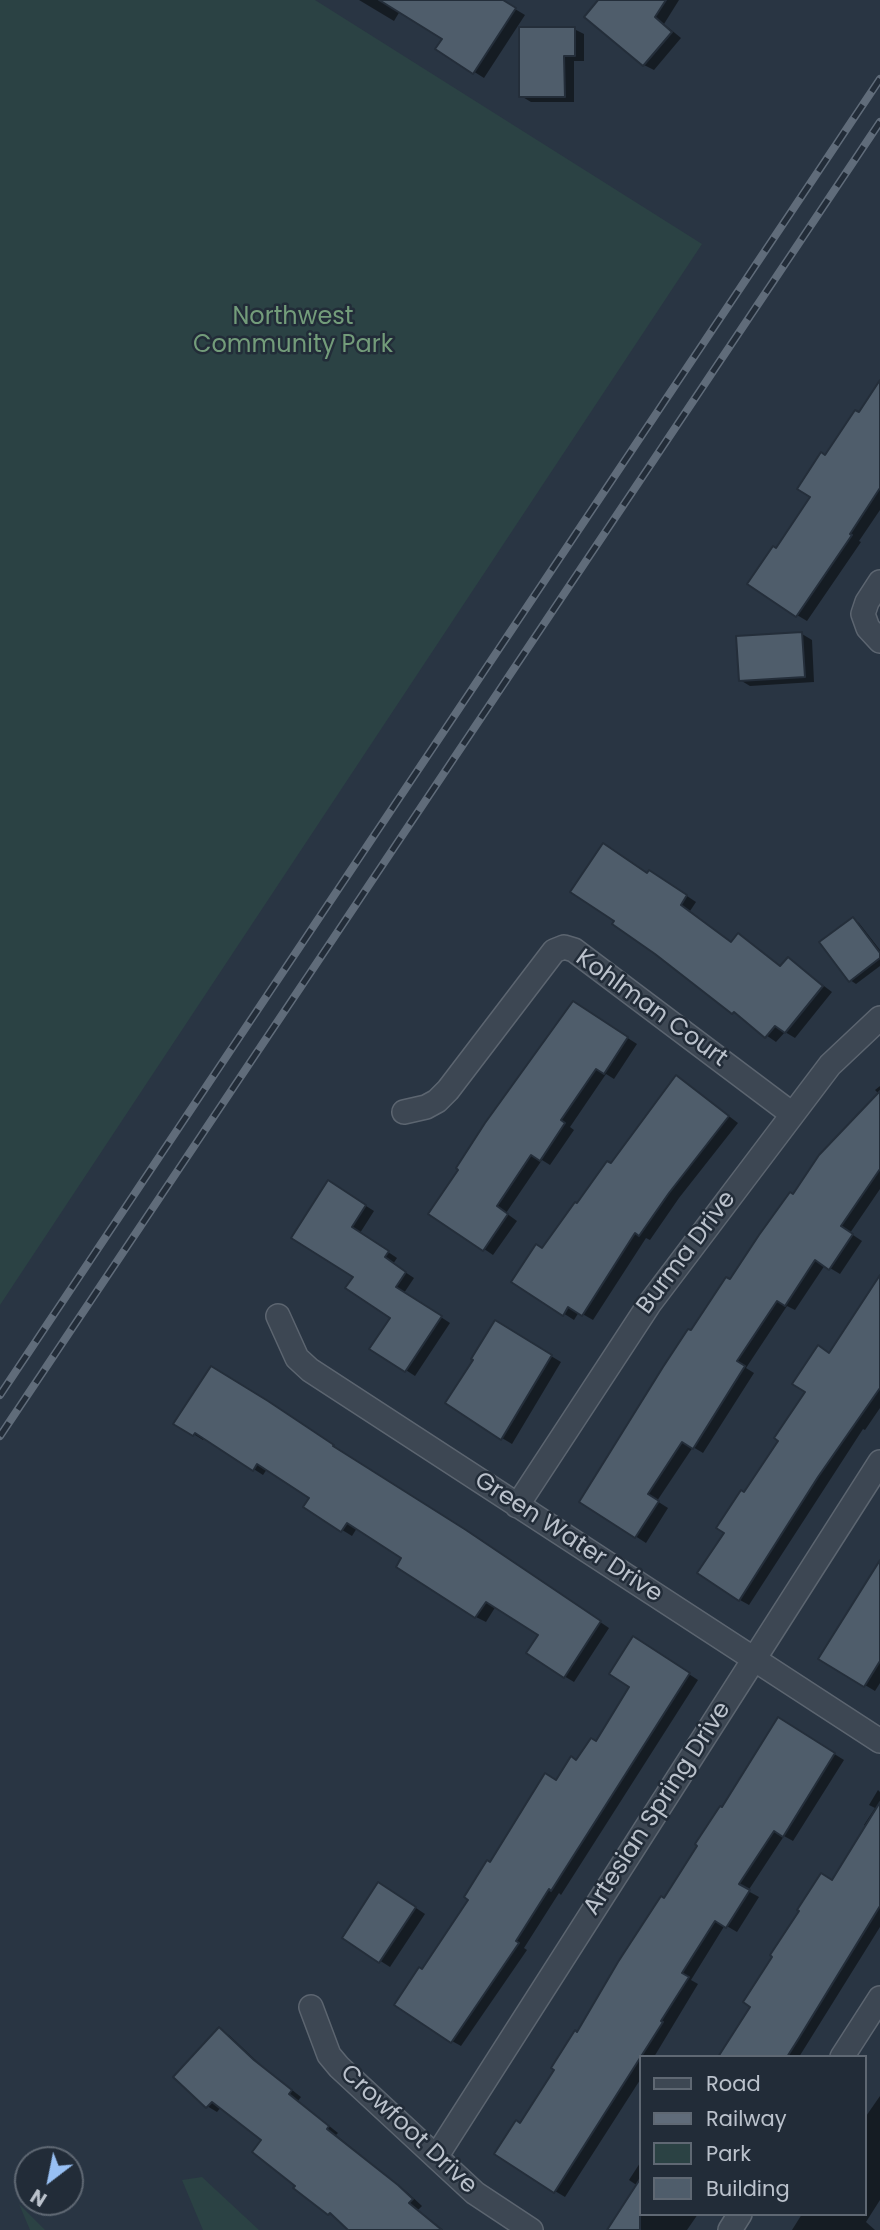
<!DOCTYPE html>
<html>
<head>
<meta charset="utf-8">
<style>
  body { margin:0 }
  #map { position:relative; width:880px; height:2230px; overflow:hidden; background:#293543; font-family:Poppins,sans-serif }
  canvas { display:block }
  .legend { position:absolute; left:639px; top:2055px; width:228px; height:161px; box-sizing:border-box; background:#222c38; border:2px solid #5f6873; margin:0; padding:9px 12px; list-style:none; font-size:21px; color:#bbc2cc }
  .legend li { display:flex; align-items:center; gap:14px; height:35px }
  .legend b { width:35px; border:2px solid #5f6873 }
  .north { position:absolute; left:14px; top:2146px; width:70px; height:70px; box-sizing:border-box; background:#222c38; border:2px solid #5f6873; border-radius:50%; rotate:212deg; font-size:19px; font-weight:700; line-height:28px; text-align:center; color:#bbc2cc }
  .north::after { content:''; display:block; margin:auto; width:24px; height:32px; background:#98c0f4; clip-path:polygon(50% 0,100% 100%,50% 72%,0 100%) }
</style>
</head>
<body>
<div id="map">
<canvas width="880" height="2230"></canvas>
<ul class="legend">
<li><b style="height:9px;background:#3d4753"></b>Road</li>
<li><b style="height:9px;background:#606c7a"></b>Railway</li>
<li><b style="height:19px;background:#2b4244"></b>Park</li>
<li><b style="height:19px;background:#4f5d6b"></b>Building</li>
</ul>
<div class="north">N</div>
</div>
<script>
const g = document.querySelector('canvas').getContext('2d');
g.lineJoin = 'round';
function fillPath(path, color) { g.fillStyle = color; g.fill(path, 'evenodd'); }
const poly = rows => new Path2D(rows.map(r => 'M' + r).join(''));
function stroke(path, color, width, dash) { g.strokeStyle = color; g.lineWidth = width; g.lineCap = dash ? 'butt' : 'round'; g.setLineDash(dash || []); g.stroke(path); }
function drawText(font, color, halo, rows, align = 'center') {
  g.font = font + ' Poppins,sans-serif'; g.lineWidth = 5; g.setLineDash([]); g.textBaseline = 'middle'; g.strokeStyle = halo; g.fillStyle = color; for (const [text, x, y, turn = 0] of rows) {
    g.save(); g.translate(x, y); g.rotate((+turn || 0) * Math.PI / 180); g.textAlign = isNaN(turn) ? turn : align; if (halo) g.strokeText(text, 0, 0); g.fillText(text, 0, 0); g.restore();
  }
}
fillPath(poly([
  [0,0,315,0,702,244,0,1305],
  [202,2177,259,2230,203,2230,182,2180],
  [19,2204,45,2230,30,2230]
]), '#2b4244');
fillPath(poly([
  [359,0,500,0,525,15,484,78,438,49,444,38,400,11,394,21],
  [601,0,679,0,664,24,681,38,654,70,644,65],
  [574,29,584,34,584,61,574,61,574,102,531,102,521,96],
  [880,384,880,510,859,541,861,542,807,621,797,615,777,550,812,496,826,457,860,414],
  [802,634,812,640,814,682,750,686,740,680],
  [648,875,660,878,696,902,690,911,732,943,748,941,782,967,788,959,832,992,795,1038,785,1032,776,1042,733,1012],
  [853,919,859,923,880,950,880,966,856,984,850,980],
  [583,1009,637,1044,614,1079,606,1074,570,1127,574,1130,550,1165,542,1160,506,1213,517,1221,493,1255,431,1213],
  [677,1077,738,1123,679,1198,650,1240,646,1238,593,1320,579,1312,574,1320,514,1282,543,1250,611,1165],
  [880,1086,880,1189,850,1233,862,1241,840,1274,825,1265,795,1310,787,1306,746,1368,754,1373,703,1453,693,1447,657,1501,668,1508,646,1543,581,1501,610,1457,608,1456,691,1333,793,1196,879,1094,875,1090],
  [338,1188,374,1211,360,1233,397,1258,393,1264,414,1278,404,1293,450,1323,415,1376,372,1348,392,1317,355,1276],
  [880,1277,880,1408,865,1430,863,1429,749,1605,740,1600,726,1532,744,1494],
  [496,1323,561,1362,512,1444,502,1438],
  [278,1409,343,1452,342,1453,476,1538,609,1628,574,1682,564,1676,540,1635,496,1606,486,1622,476,1617,398,1567,404,1558,357,1528,352,1536,305,1507,311,1497,267,1469,263,1475,205,1438,203,1440,176,1423],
  [880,1566,880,1683,875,1691,820,1658],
  [643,1644,698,1680,561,1895,559,1893,524,1948,527,1950,461,2046,452,2041,423,1972,491,1864,556,1781,597,1743,631,1687],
  [788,1725,844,1760,793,1841,784,1836,748,1891,759,1897,737,1932,725,1925,691,1980,698,1984,654,2057,640,2057,640,2080,565,2197,555,2191,521,2125,723,1810],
  [878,1790,880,1792,880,1927,799,2057,720,2057,867,1827,864,1825,875,1808,869,1805],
  [389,1890,425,1914,390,1967,344,1938],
  [219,2030,229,2035,264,2068,301,2097,298,2101,338,2133,336,2135,408,2193,422,2206,418,2210,443,2230,351,2230,296,2188,297,2186,264,2140,221,2107,217,2112,207,2106],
  [880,2096,880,2200,866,2222,875,2230,792,2230,802,2214,864,2214,864,2119],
  [640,2163,640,2214,698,2214,687,2230,613,2230,638,2186,629,2180]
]), '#0007');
const building = poly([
  [379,0,503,0,516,8,473,74,435,49,442,39,379,0],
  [598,0,666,0,655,17,672,32,643,66,584,17,598,0],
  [519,27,575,27,575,56,564,56,565,97,519,97,519,27],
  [880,380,880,488,850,534,852,535,796,617,747,584,773,546,776,548,810,497,797,489,821,452,825,455,855,410,859,412,880,380],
  [802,632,805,677,739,681,736,636,802,632],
  [603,843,647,873,649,870,687,895,681,905,731,942,738,933,780,966,788,957,823,986,785,1033,775,1026,765,1038,734,1012,732,1014,655,954,612,924,614,921,570,892,603,843],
  [853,917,880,953,880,958,849,982,819,942,853,917],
  [573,1001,628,1037,604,1074,596,1069,561,1120,565,1123,540,1161,531,1155,497,1206,508,1214,483,1251,428,1214,458,1170,456,1168,485,1123,573,1001],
  [676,1075,729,1116,669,1193,639,1236,635,1233,582,1316,568,1307,563,1316,511,1282,536,1244,542,1248,575,1202,577,1203,607,1161,611,1163,676,1075],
  [880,1091,880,1169,841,1226,853,1234,829,1270,815,1260,785,1306,777,1301,737,1361,745,1366,693,1449,682,1442,648,1494,659,1501,635,1538,579,1502,663,1367,688,1329,691,1330,726,1277,730,1279,759,1235,790,1192,793,1194,819,1155,880,1091],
  [328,1180,366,1205,352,1227,389,1251,385,1257,406,1272,396,1287,442,1316,405,1372,369,1349,390,1318,345,1288,353,1277,291,1238,328,1180],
  [880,1275,880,1388,818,1477,739,1601,697,1573,724,1533,716,1528,741,1490,744,1492,778,1441,774,1438,805,1392,792,1384,818,1345,829,1353,880,1275],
  [495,1320,552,1355,501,1440,445,1403,473,1360,471,1359,495,1320],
  [211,1366,268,1401,334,1445,333,1446,466,1530,601,1621,564,1678,526,1653,538,1635,486,1602,475,1618,396,1567,401,1558,347,1523,341,1532,303,1507,309,1498,257,1464,253,1471,195,1433,193,1436,173,1424,211,1366],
  [880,1560,880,1661,864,1687,818,1659,880,1560],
  [633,1636,690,1673,551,1891,549,1889,516,1941,519,1943,451,2043,394,2005,419,1967,422,1969,468,1900,464,1897,487,1860,490,1862,545,1773,556,1780,571,1756,576,1760,591,1738,596,1741,629,1687,609,1674,633,1636],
  [778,1717,835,1753,783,1837,774,1831,739,1884,750,1890,726,1928,715,1921,682,1973,689,1977,661,2021,663,2022,554,2193,494,2154,516,2120,520,2123,554,2070,551,2068,575,2030,577,2032,618,1962,661,1896,664,1898,697,1846,695,1844,720,1806,722,1807,778,1717],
  [880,1802,880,1906,799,2038,787,2057,718,2057,750,2007,743,2002,772,1957,770,1955,799,1911,797,1910,821,1873,832,1880,880,1802],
  [378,1882,416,1907,379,1963,342,1938,378,1882],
  [219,2027,254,2060,292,2090,289,2094,329,2126,327,2129,398,2185,413,2199,409,2203,442,2230,348,2230,330,2213,328,2215,293,2188,295,2186,252,2152,261,2140,212,2102,206,2108,173,2077,219,2027],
  [640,2179,640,2230,607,2230,640,2179]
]);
fillPath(building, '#4f5d6b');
stroke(building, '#242e3a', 2);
const street = poly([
  [880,582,867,602,863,614,868,628,880,641],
  [404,1112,426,1107,437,1101,448,1090,554,951,564,947,574,950,792,1114],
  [278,1316,297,1358,310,1370,880,1741],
  [517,1506,650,1303,830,1065,880,1018],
  [311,2007,329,2055,339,2067,475,2193,531,2230],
  [842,2057,880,1998],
  [436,2157,880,1462],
  [730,2230,740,2214]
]);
stroke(street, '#5c6570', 26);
stroke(street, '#3d4753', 23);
const rail = poly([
  [0,1395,880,79],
  [0,1436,880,122]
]);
stroke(rail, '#606c7a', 8);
stroke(rail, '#222c38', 5, [16]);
drawText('24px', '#739c7a', '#222c38', [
  ["Northwest",293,318],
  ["Community Park",293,346]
]);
drawText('24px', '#bbc2cc', '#222c38', [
  ["Kohlman Court",651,1009,36],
  ["Burma Drive",687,1253,-53],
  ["Green Water Drive",568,1538,33],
  ["Artesian Spring Drive",658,1809,-57],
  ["Crowfoot Drive",408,2130,43]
]);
</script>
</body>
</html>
